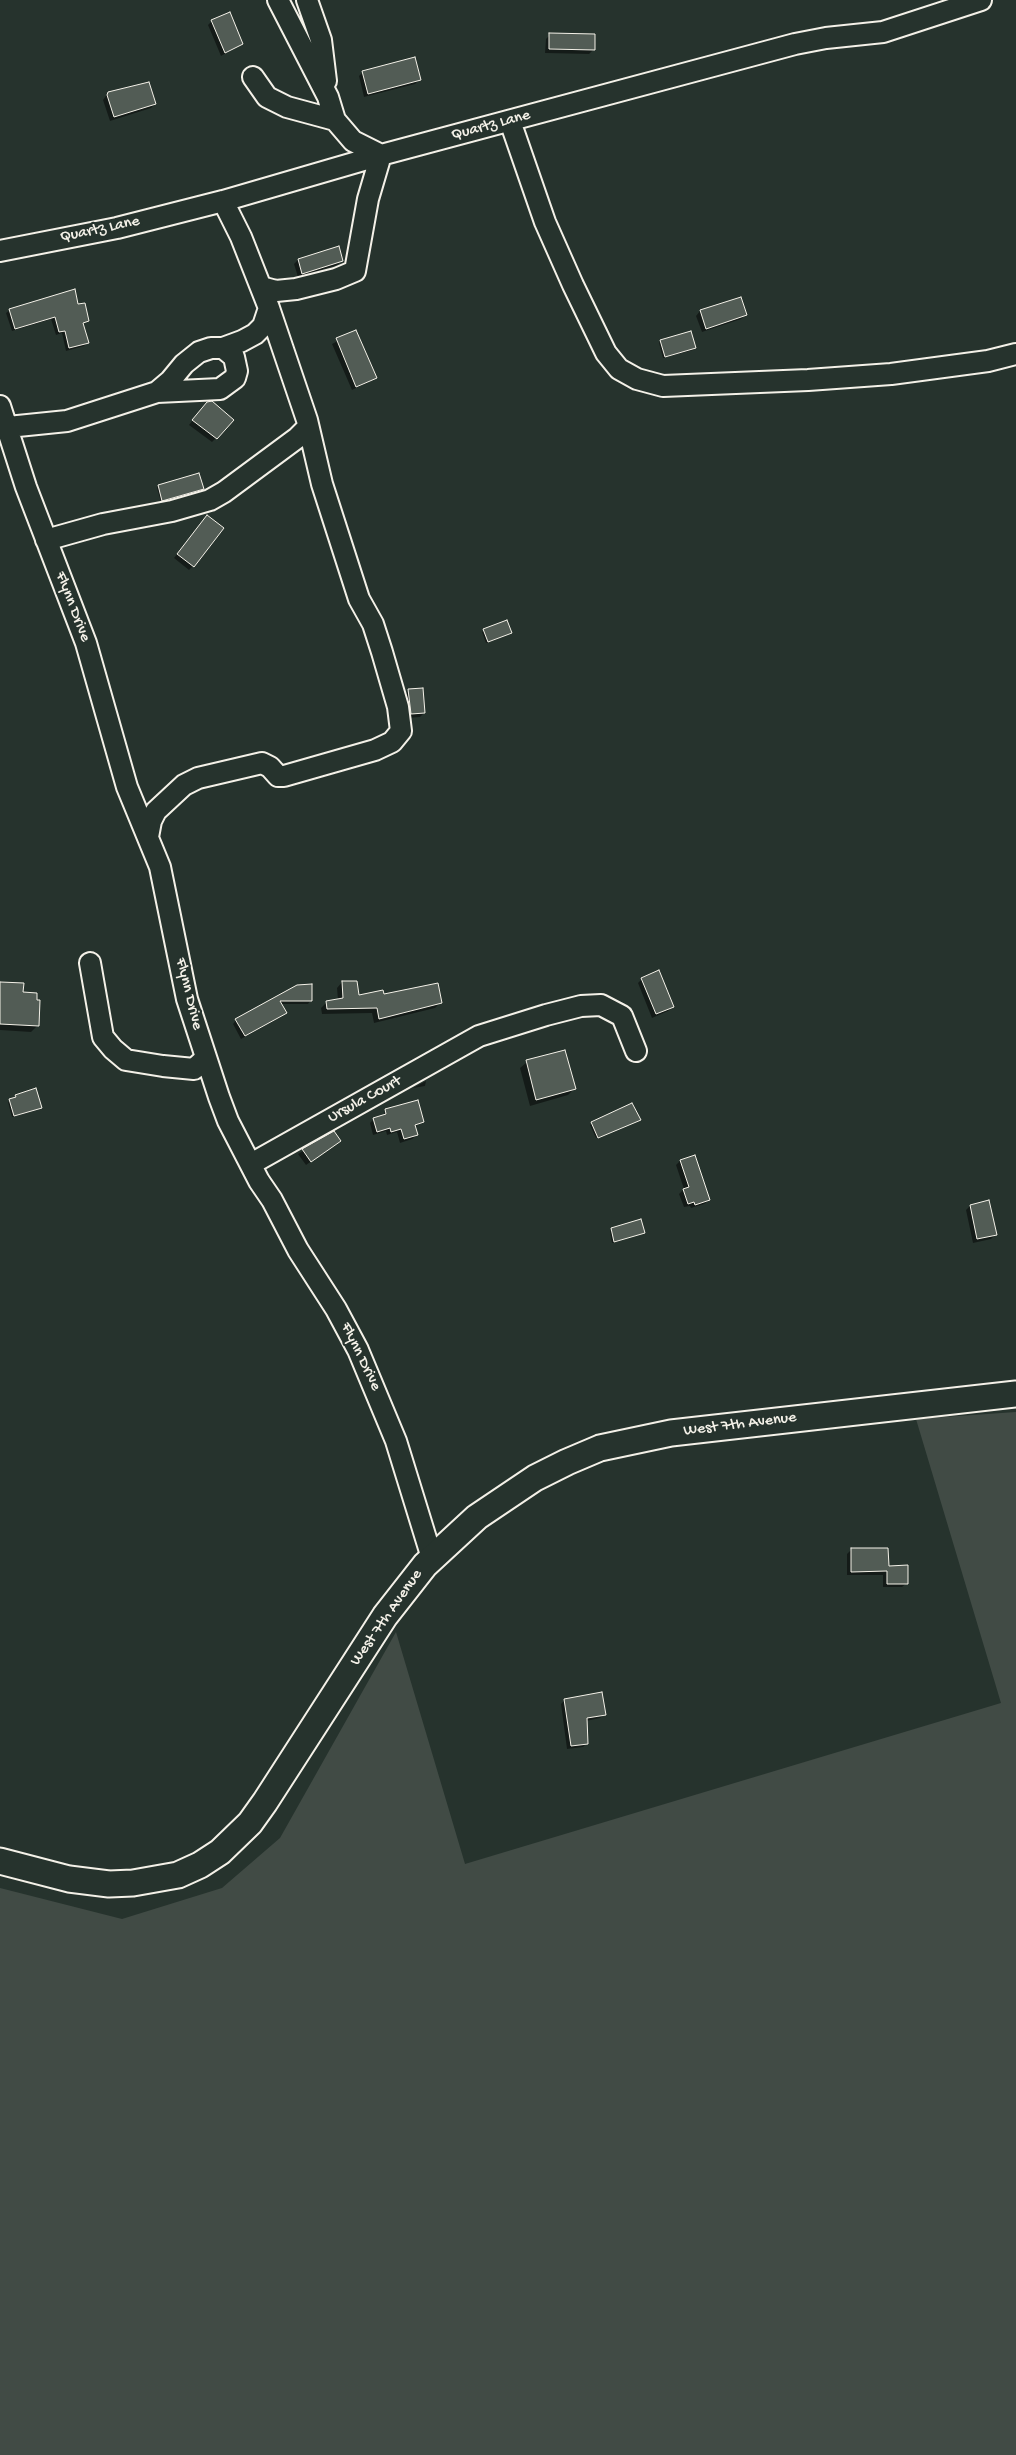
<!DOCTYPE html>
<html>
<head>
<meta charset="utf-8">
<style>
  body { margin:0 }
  canvas { display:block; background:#26332d }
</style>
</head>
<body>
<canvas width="1016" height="2455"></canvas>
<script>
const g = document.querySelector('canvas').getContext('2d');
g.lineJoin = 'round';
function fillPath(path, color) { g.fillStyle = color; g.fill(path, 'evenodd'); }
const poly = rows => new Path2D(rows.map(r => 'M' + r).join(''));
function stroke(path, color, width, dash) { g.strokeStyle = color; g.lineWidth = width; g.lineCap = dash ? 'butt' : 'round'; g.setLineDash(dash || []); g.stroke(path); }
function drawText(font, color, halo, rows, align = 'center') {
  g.font = font + ' "Gochi Hand",sans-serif'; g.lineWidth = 4.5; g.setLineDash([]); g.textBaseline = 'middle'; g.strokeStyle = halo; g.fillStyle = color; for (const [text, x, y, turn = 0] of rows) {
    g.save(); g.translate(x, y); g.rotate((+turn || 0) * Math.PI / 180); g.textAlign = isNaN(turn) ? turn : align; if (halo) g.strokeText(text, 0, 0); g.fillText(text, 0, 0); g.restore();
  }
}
fillPath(poly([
  [1016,1412,1016,2455,0,2455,0,1888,122,1919,222,1888,280,1838,396,1632,465,1864,1001,1703,916,1419]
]), '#414b45');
fillPath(poly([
  [212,21,241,44,221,56,208,25],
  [550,35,594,49,589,54,545,53,546,39],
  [363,72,419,80,415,84,364,97,359,76],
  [108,93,155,104,151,108,110,121,103,100],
  [338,248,342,261,337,265,298,277,294,264,298,260],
  [740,298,745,315,741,319,702,332,696,316,700,311],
  [77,306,88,320,82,324,87,343,84,346,66,351,62,333,56,335,51,319,12,331,6,313,10,310],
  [356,331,376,378,352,390,332,344],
  [690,332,695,348,693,350,663,358,659,343,660,341],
  [203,407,216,438,212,442,189,425],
  [198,475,202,489,201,491,161,502,157,488,158,486],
  [203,521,193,566,189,570,174,558],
  [484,630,509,634,486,643,482,632],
  [409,691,424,713,420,717,407,718,404,695],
  [642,979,673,1007,668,1011,652,1018,638,983],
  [342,982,358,996,383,995,440,1003,435,1008,374,1023,372,1013,322,1014,321,1008,327,1002,338,1000,337,988],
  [0,983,36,1001,38,1025,31,1032,0,1030],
  [297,986,311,1000,308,1004,280,1004,282,1016,241,1039,233,1024,236,1020],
  [527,1062,574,1089,568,1095,530,1106,520,1068],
  [426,1081,425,1086,413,1088],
  [16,1096,41,1108,12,1117,8,1102],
  [386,1110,423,1122,414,1127,417,1135,412,1139,400,1143,397,1132,387,1135,386,1131,373,1135,370,1123,374,1119,382,1117],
  [637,1121,596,1138,590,1125,592,1123],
  [334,1133,340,1141,306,1165,298,1154],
  [680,1161,709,1200,704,1204,691,1208,690,1206,684,1207,679,1194,684,1189,676,1165],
  [988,1201,995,1235,991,1239,973,1243,966,1210,970,1206],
  [612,1230,644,1232,612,1243,610,1231],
  [851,1550,887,1567,907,1583,902,1587,883,1587,883,1575,847,1575,847,1554],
  [565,1700,604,1714,600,1718,586,1721,587,1743,583,1747,567,1749,561,1704]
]), '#0007');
const building = poly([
  [230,12,243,44,225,53,211,20,230,12],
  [549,33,595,34,595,50,549,49,549,33],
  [415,57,421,80,368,94,362,71,415,57],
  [149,82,156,104,114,117,107,95,108,92,149,82],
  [339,246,343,261,302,274,298,259,339,246],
  [75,289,78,304,85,303,89,321,83,323,89,343,69,348,65,331,59,332,55,317,15,329,9,309,75,289],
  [741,297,747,315,706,329,700,310,741,297],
  [356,330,377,378,356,387,336,338,356,330],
  [691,331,696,348,665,357,660,340,691,331],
  [212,401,234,420,217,439,192,420,207,402,212,401],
  [199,473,204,489,162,501,158,485,199,473],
  [207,515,224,528,194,567,177,554,207,515],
  [507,620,512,633,488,642,483,629,507,620],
  [423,688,425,713,411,714,408,689,423,688],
  [659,970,674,1007,656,1014,641,978,659,970],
  [342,981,357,981,359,995,383,990,384,994,438,983,442,1003,379,1019,377,1008,327,1009,326,1001,343,998,342,981],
  [0,982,24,983,23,992,37,993,37,1000,40,1000,39,1026,0,1024,0,982],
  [312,984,312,1001,280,1001,287,1013,245,1036,235,1019,297,985,312,984],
  [565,1050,576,1089,536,1100,526,1060,565,1050],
  [36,1088,42,1108,14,1116,9,1099,16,1097,15,1095,36,1088],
  [418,1100,424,1122,415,1125,418,1135,404,1139,401,1129,391,1132,390,1128,377,1132,373,1118,386,1114,385,1109,418,1100],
  [632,1103,641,1120,598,1138,591,1122,632,1103],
  [334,1131,341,1141,311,1162,302,1149,334,1131],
  [695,1155,710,1200,695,1205,694,1202,688,1204,683,1189,689,1187,680,1160,695,1155],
  [989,1200,997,1235,977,1239,970,1205,989,1200],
  [641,1219,645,1233,614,1242,611,1228,641,1219],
  [851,1548,888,1548,889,1566,908,1565,908,1584,887,1584,887,1571,851,1572,851,1548],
  [602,1692,606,1715,587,1718,588,1744,571,1746,564,1699,602,1692]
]);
fillPath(building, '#525c55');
stroke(building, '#f4f1e8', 1);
const minor = poly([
  [278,0,328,97,335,120],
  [307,0,321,40,326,81],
  [253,77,267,97,287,107,335,120,353,141,381,155,368,199,355,271,336,279,296,289,276,291,261,287],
  [510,121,545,222,573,285,606,353,619,369,637,379,663,386,808,380,891,374,988,361,1016,354],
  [223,201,241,237,269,308,263,326,255,334,242,341,223,348],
  [0,251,117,228,223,201,381,155,795,44,826,38,883,32,981,0],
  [0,406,26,487,86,643,127,787,160,867,187,999,219,1097,228,1121,259,1181,272,1200,298,1250,336,1309,358,1350,396,1441,432,1558],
  [8,427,67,421,157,392,170,381,184,364,199,352,211,348,223,348,234,357,237,371,235,378,220,389,157,392],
  [46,540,103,524,172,511,210,500,224,492,297,438,308,427],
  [148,837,151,821,156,811,184,785,198,778,262,763,270,767,278,776,284,776,375,750,392,742,401,731,398,707,382,652,373,624,359,599,322,484,307,420,269,308],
  [90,963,103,1037,113,1049,126,1060,163,1066,194,1069,205,1059],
  [251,1164,479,1036,546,1015,581,1006,601,1005,622,1016,636,1051]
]);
const major = poly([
  [0,1861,69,1879,109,1884,133,1883,178,1875,200,1865,220,1852,250,1823,265,1802,385,1616,425,1565,477,1517,535,1478,567,1462,600,1448,671,1433,1016,1394]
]);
stroke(minor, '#f4f1e8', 24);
stroke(major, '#f4f1e8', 29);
stroke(minor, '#26332d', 20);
stroke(major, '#26332d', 25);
drawText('16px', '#f4f1e8', '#26332d', [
  ["Quartz Lane",491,126,-15],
  ["Quartz Lane",100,230,-12],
  ["Flynn Drive",72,607,69],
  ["Flynn Drive",188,994,76],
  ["Ursula Court",365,1100,-29],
  ["Flynn Drive",360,1357,64],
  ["West 7th Avenue",740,1425,-7],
  ["West 7th Avenue",387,1618,-55]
]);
</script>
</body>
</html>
